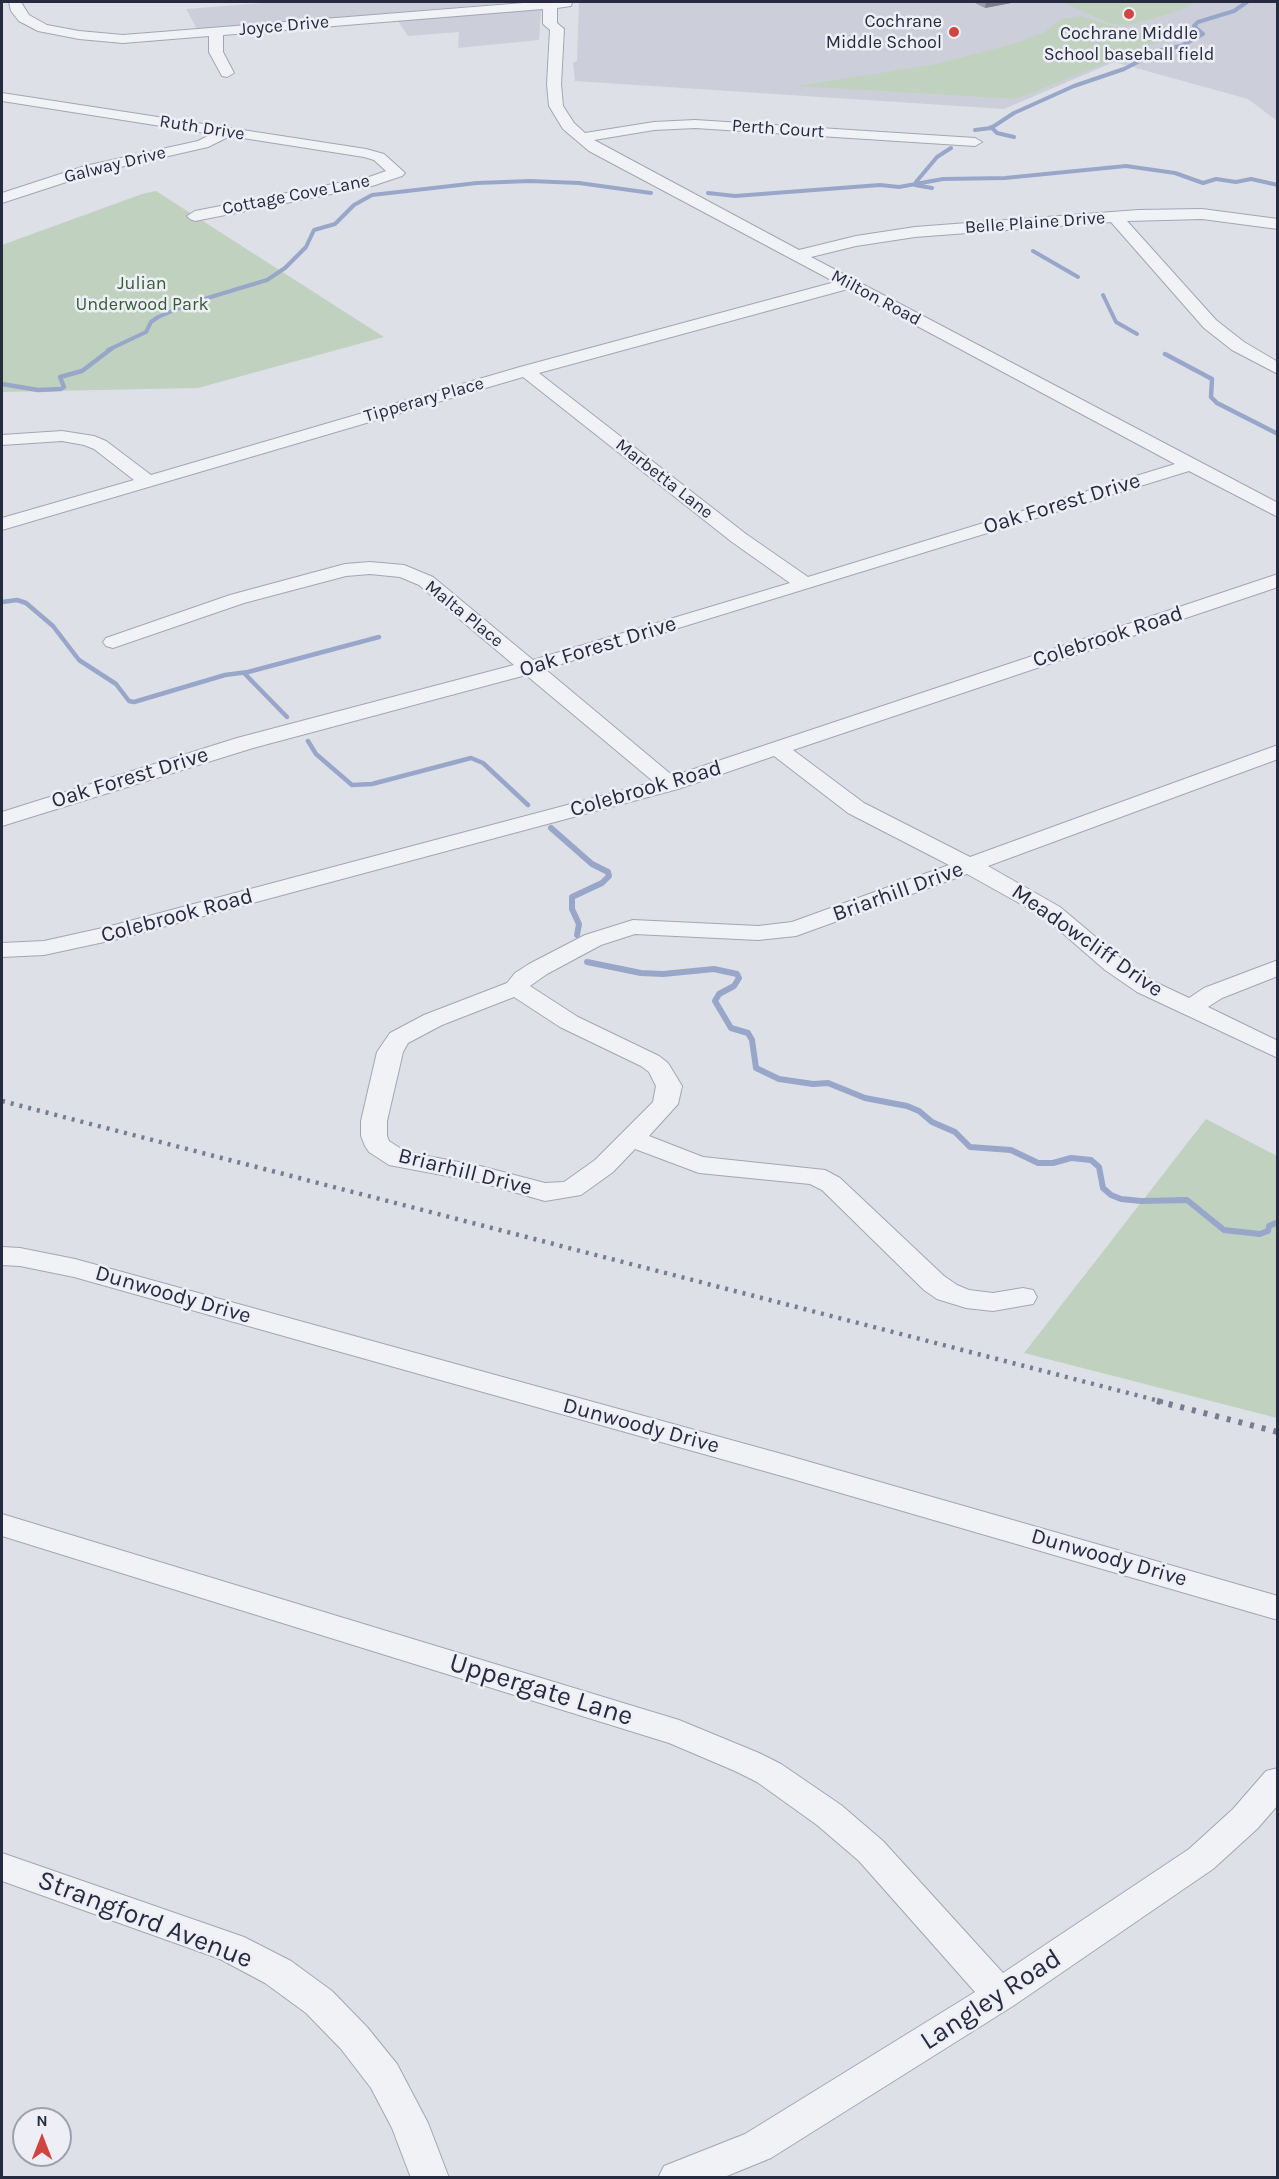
<!DOCTYPE html>
<html>
<head>
<meta charset="utf-8">
<style>
  body { margin:0 }
  #map { position:relative; width:1279px; height:2179px; overflow:hidden; background:#dee0e8; font-family:Karla,sans-serif }
  canvas { display:block }
  .frame { position:absolute; inset:0; border:3px solid #272b3f; pointer-events:none }
  .north { position:absolute; left:12px; top:2107px; width:60px; height:60px; box-sizing:border-box; background:#eeeff6; border:2px solid #9ea1ad; border-radius:50%; rotate:0deg; font-size:16px; font-weight:700; line-height:24px; text-align:center; color:#272b3f }
  .north::after { content:''; display:block; margin:auto; width:21px; height:27px; background:#d04540; clip-path:polygon(50% 0,100% 100%,50% 72%,0 100%) }
</style>
</head>
<body>
<div id="map">
<canvas width="1279" height="2179"></canvas>
<div class="frame"></div>
<div class="north">N</div>
</div>
<script>
const g = document.querySelector('canvas').getContext('2d');
g.lineJoin = 'round';
function fillPath(path, color) { g.fillStyle = color; g.fill(path, 'evenodd'); }
const poly = rows => new Path2D(rows.map(r => 'M' + r).join(''));
function stroke(path, color, width, dash) { g.strokeStyle = color; g.lineWidth = width; g.lineCap = dash ? 'butt' : 'round'; g.setLineDash(dash || []); g.stroke(path); }
function drawText(font, color, halo, rows, align = 'center') {
  g.font = font + ' Karla,sans-serif'; g.lineWidth = 5; g.setLineDash([]); g.textBaseline = 'middle'; g.strokeStyle = halo; g.fillStyle = color; for (const [text, x, y, turn = 0] of rows) {
    g.save(); g.translate(x, y); g.rotate((+turn || 0) * Math.PI / 180); g.textAlign = isNaN(turn) ? turn : align; if (halo) g.strokeText(text, 0, 0); g.fillText(text, 0, 0); g.restore();
  }
}
fillPath(poly([
  [277,2,521,2,197,29,186,9],
  [579,2,1277,2,1277,121,1248,99,1114,62,1004,109,575,81,573,63,577,61],
  [534,10,541,10,539,40,458,48,459,32,408,36,398,21]
]), '#cccfda');
fillPath(poly([
  [1062,2,1196,2,1182,10,1126,26,1108,23],
  [1082,16,1109,25,1167,39,1016,99,797,86,936,64,1013,44,1045,32,1061,19],
  [156,191,384,337,198,388,2,392,2,245,142,194],
  [1206,1119,1277,1156,1277,1418,1024,1353]
]), '#c0d2bf');
stroke(poly([
  [991,127,997,133,1014,137],
  [975,130,991,128,1014,113,1074,86,1124,69,1161,50,1181,46,1203,34,1194,26,1198,22,1234,11,1247,2],
  [916,182,937,157,951,148],
  [915,185,932,188],
  [708,193,735,196,880,185,899,187,943,179,1005,178,1126,166,1175,173,1203,183,1216,179,1236,182,1251,179,1278,185],
  [1033,251,1078,277],
  [1103,295,1116,322,1137,334],
  [108,350,146,332,151,322,158,317,191,303,267,280,285,268,306,247,314,230,335,224,354,205,372,195,477,183,530,181,579,183,651,193]
]), '#98a7c9', 4);
stroke(poly([
  [1165,354,1212,379,1211,397,1217,403,1278,434],
  [2,384,38,390,61,389,64,387,60,377,82,371,111,349],
  [2,602,17,600,26,603,53,626,79,660,116,684,129,701,134,702,225,675,248,672,379,637],
  [244,673,287,717],
  [308,741,316,754,352,785,372,784,471,758,483,763,528,805]
]), '#98a7c9', 4.5);
stroke(poly([
  [551,828,592,864,608,872,609,876,602,883,572,897,572,909,579,924,577,935],
  [587,962,641,973,663,974,714,969,737,974,739,978,734,986,719,994,715,1001,731,1028,748,1033,752,1040,756,1068,779,1079,813,1084,828,1083,865,1098,907,1106,919,1111,932,1122,955,1132,970,1147,1011,1150,1038,1163,1053,1163,1071,1158,1091,1160,1099,1167,1103,1188,1111,1195,1121,1199,1141,1201,1187,1200,1224,1230,1260,1234,1268,1231,1269,1226,1278,1222]
]), '#98a7c9', 6);
const minor = poly([
  [9,2,21,2,29,15,47,25,79,31,123,35,536,2,572,2,571,6,557,8,557,23,564,29,561,84,563,106,574,123,585,133,654,122,695,120,975,138,982,142,975,146,695,128,654,130,594,140,799,250,856,236,915,227,1138,210,1202,209,1278,219,1278,229,1202,219,1127,221,1216,320,1244,342,1278,362,1278,374,1232,350,1204,328,1111,222,915,237,856,246,811,257,1278,503,1278,517,1189,471,545,669,673,776,1278,574,1278,587,793,750,864,803,970,857,1278,745,1278,759,988,866,1060,907,1123,960,1155,982,1189,998,1204,988,1278,960,1278,976,1222,998,1208,1007,1278,1041,1278,1058,1137,992,1105,970,1044,917,967,874,796,936,758,940,635,934,601,945,547,974,530,986,578,1017,659,1056,668,1063,682,1086,678,1104,649,1136,703,1157,825,1170,840,1178,944,1276,957,1285,969,1290,993,1293,1023,1288,1033,1290,1037,1297,1033,1304,993,1311,966,1308,937,1299,924,1290,822,1190,810,1184,699,1173,635,1149,613,1172,581,1195,545,1201,479,1182,389,1165,369,1152,365,1146,361,1136,361,1121,377,1052,390,1033,424,1015,507,983,515,973,529,964,585,935,633,920,758,926,792,922,949,865,848,813,774,756,678,789,118,939,44,955,2,957,2,943,44,941,107,927,654,782,526,675,253,748,2,826,2,812,237,738,514,665,419,585,400,577,370,574,346,576,244,603,113,648,106,646,103,642,106,638,230,595,345,564,370,562,404,565,433,577,533,660,790,583,732,542,523,377,2,530,2,518,134,480,94,449,84,445,62,441,2,445,2,435,62,431,94,436,106,441,151,475,520,367,835,282,589,151,563,129,549,106,547,84,550,30,543,24,543,9,223,35,223,52,234,73,227,77,222,76,209,52,209,36,123,43,79,39,38,31,19,21,11,11,9,2],
  [848,289,1175,464,808,577,746,534,539,373,848,289],
  [514,997,560,1027,641,1066,649,1072,656,1086,653,1102,595,1160,564,1182,545,1183,480,1166,406,1152,389,1141,387,1136,387,1121,403,1052,408,1043,442,1025,514,997],
  [2,93,366,149,384,154,405,173,402,176,372,186,195,221,190,219,187,216,195,211,369,177,386,171,374,160,364,157,230,136,208,147,94,173,2,203,2,193,85,166,198,141,212,134,2,101,2,93],
  [2,1247,20,1248,75,1259,789,1456,1278,1596,1278,1620,789,1478,74,1277,20,1266,2,1265,2,1247],
  [2,1514,679,1720,759,1753,781,1764,841,1805,883,1841,1003,1973,1189,1849,1233,1809,1266,1771,1278,1768,1278,1805,1257,1829,1213,1869,1013,2006,771,2158,722,2178,658,2178,664,2166,745,2134,975,1992,859,1861,817,1825,757,1782,735,1771,669,1743,2,1536,2,1514],
  [2,1853,244,1937,291,1961,332,1991,367,2027,397,2064,428,2123,449,2178,411,2178,392,2128,371,2088,341,2049,306,2013,265,1983,220,1959,2,1881,2,1853]
]);
stroke(minor, '#a3a6b2', 2);
fillPath(minor, '#f1f2f6');
stroke(poly([
  [2,1101,1163,1402]
]), '#777c92', 4.5, [3, 6]);
stroke(poly([
  [1157,1401,1278,1432]
]), '#777c92', 6, [4, 8]);
fillPath(poly([
  [973,2,1011,2,1011,3,985,8]
]), '#9ea1ac');
fillPath(poly([
  [986,2,1011,2,1011,3,985,8]
]), '#81838c');
for (const [x, y, r, color] of [
  [1129,14,6,"#d04540"],
  [954,32,6,"#d04540"]
]) { const dot = new Path2D(); dot.arc(x, y, r, 0, 2 * Math.PI); g.fillStyle = color; g.fill(dot); stroke(dot, '#eeeff6', 2); }
drawText('18px', '#272b3f', '#eeeff6', [
  ["Cochrane",942,22],
  ["Middle School",942,43],
  ["Cochrane Middle",1129,34,"center"],
  ["School baseball field",1129,55,"center"]
], 'right');
drawText('18px', '#272b3f', '#eeeff6', [
  ["Joyce Drive",284,26,-5],
  ["Ruth Drive",202,128,9],
  ["Perth Court",778,129,4],
  ["Galway Drive",115,165,-14],
  ["Cottage Cove Lane",296,195,-11],
  ["Belle Plaine Drive",1035,223,-4],
  ["Milton Road",876,298,28],
  ["Tipperary Place",424,400,-16],
  ["Marbetta Lane",664,479,38],
  ["Malta Place",464,614,39]
]);
drawText('18px', '#345b34', '#eeeff6', [
  ["Julian",142,284],
  ["Underwood Park",142,305]
]);
drawText('22px', '#272b3f', '#eeeff6', [
  ["Oak Forest Drive",1062,504,-17],
  ["Colebrook Road",1108,637,-18],
  ["Oak Forest Drive",598,647,-17],
  ["Oak Forest Drive",130,778,-17],
  ["Colebrook Road",646,789,-16],
  ["Briarhill Drive",898,892,-20],
  ["Colebrook Road",177,916,-15],
  ["Meadowcliff Drive",1087,941,35],
  ["Briarhill Drive",465,1172,14],
  ["Dunwoody Drive",173,1295,16],
  ["Dunwoody Drive",641,1426,15],
  ["Dunwoody Drive",1109,1558,16]
]);
drawText('27px', '#272b3f', '#eeeff6', [
  ["Uppergate Lane",541,1690,17],
  ["Strangford Avenue",145,1920,21],
  ["Langley Road",991,2000,-33]
]);
</script>
</body>
</html>
